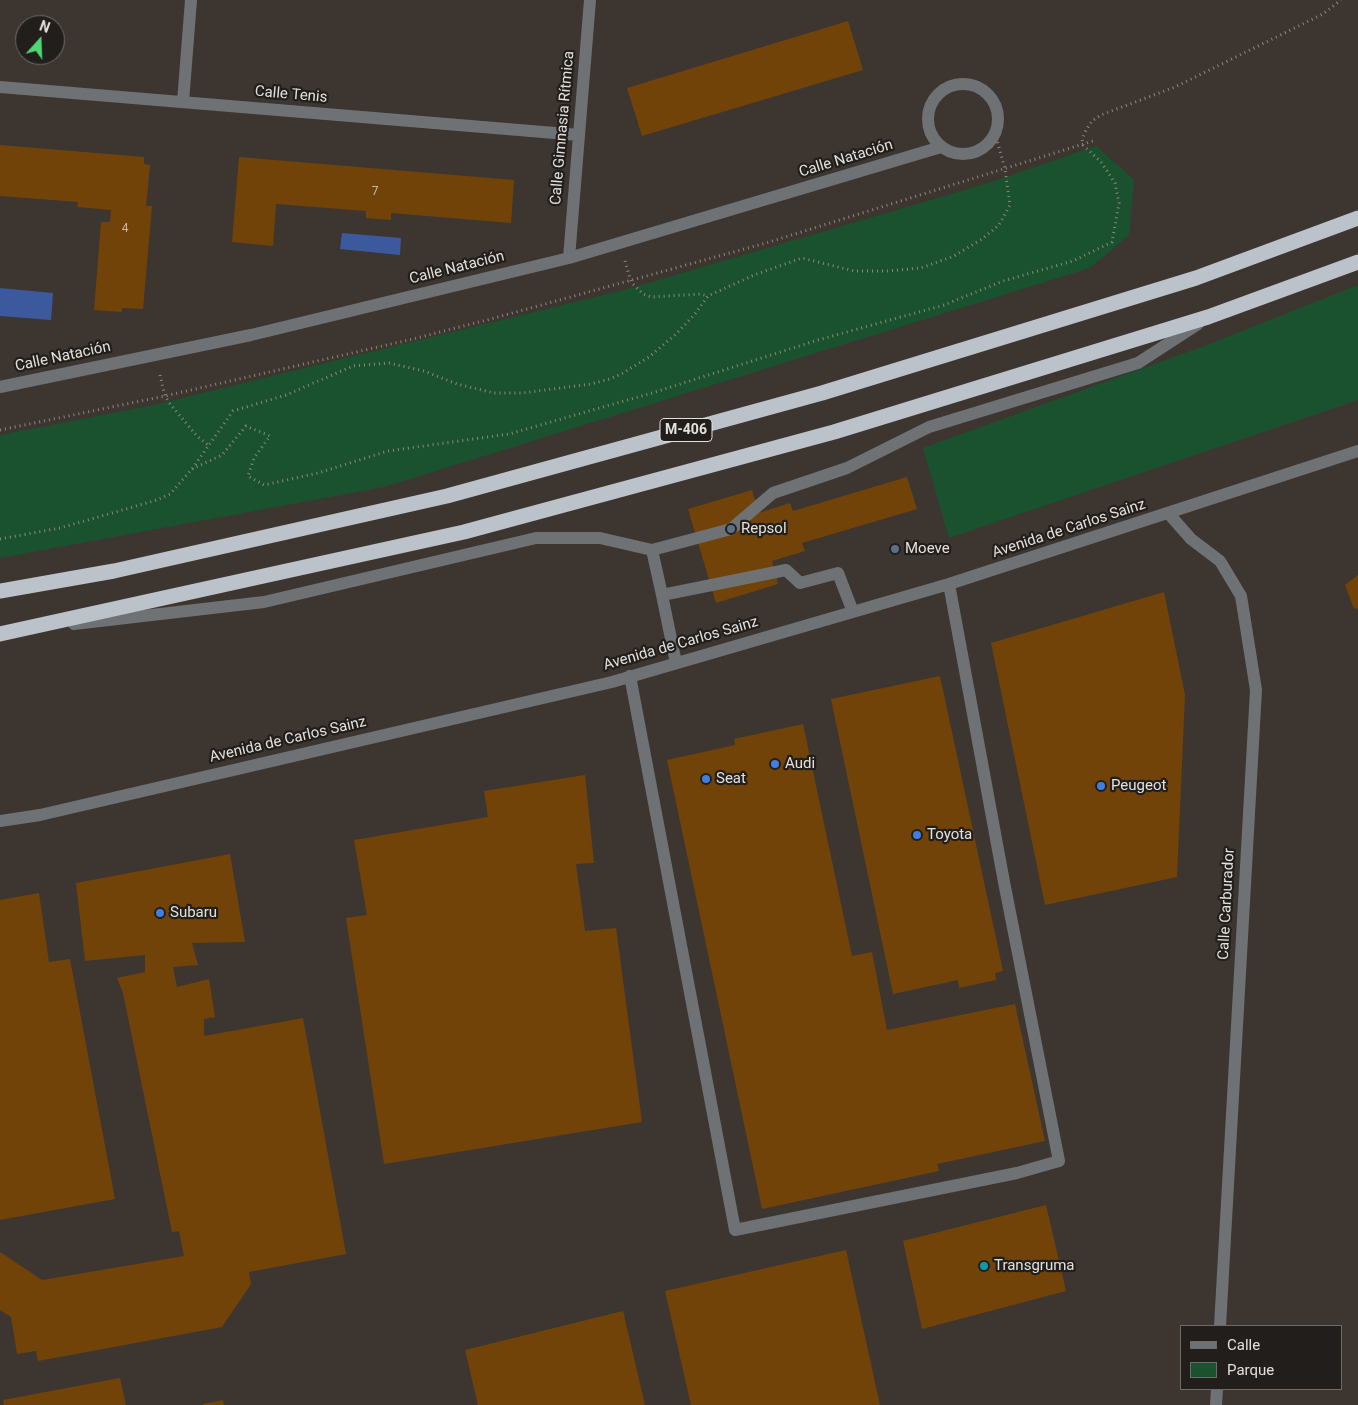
<!DOCTYPE html>
<html>
<head>
<meta charset="utf-8">
<style>
  body { margin:0 }
  #map { position:relative; width:1358px; height:1405px; overflow:hidden; background:#3d3630; font-family:Roboto,sans-serif }
  canvas { display:block }
  .legend { position:absolute; left:1180px; top:1325px; width:162px; height:65px; box-sizing:border-box; background:#211e1b; border:1px solid #6f6c68; margin:0; padding:6px 9px; list-style:none; font-size:15px; color:#e4e0dc }
  .legend li { display:flex; align-items:center; gap:10px; height:25px }
  .legend b { width:25px; border:1px solid #6f6c68 }
  .north { position:absolute; left:15px; top:15px; width:50px; height:50px; box-sizing:border-box; background:#211e1b; border:1px solid #6f6c68; border-radius:50%; rotate:20deg; font-size:14px; font-weight:700; line-height:20px; text-align:center; color:#e4e0dc }
  .north::after { content:''; display:block; margin:auto; width:18px; height:22px; background:#50d674; clip-path:polygon(50% 0,100% 100%,50% 72%,0 100%) }
</style>
</head>
<body>
<div id="map">
<canvas width="1358" height="1405"></canvas>
<ul class="legend">
<li><b style="height:6px;background:#6f7275"></b>Calle</li>
<li><b style="height:14px;background:#1a522f"></b>Parque</li>
</ul>
<div class="north">N</div>
</div>
<script>
const g = document.querySelector('canvas').getContext('2d');
g.lineJoin = 'round';
function fillPath(path, color) { g.fillStyle = color; g.fill(path, 'evenodd'); }
const poly = rows => new Path2D(rows.map(r => 'M' + r).join(''));
function stroke(path, color, width, dash) { g.strokeStyle = color; g.lineWidth = width; g.lineCap = dash ? 'butt' : 'round'; g.setLineDash(dash || []); g.stroke(path); }
function drawText(font, color, halo, rows, align = 'center') {
  g.font = font + ' Roboto,sans-serif'; g.lineWidth = 4.5; g.setLineDash([]); g.textBaseline = 'middle'; g.strokeStyle = halo; g.fillStyle = color; for (const [text, x, y, turn = 0] of rows) {
    g.save(); g.translate(x, y); g.rotate((+turn || 0) * Math.PI / 180); g.textAlign = isNaN(turn) ? turn : align; if (halo) g.strokeText(text, 0, 0); g.fillText(text, 0, 0); g.restore();
  }
}
fillPath(poly([
  [1096,146,1134,180,1129,235,1090,268,384,487,0,558,0,435,154,405,628,289,992,182],
  [1358,285,1358,400,949,538,923,448,1207,345]
]), '#1a522f');
fillPath(poly([
  [342,233,401,238,400,255,340,249],
  [0,288,53,293,51,320,0,316]
]), '#3c599d');
fillPath(poly([
  [848,21,863,70,642,136,627,88],
  [0,145,144,157,144,164,150,165,146,206,152,206,143,309,122,308,122,312,94,310,101,222,110,222,111,210,77,207,78,202,0,196],
  [239,157,514,180,511,223,391,213,391,220,366,218,366,211,276,204,273,246,232,242],
  [907,477,917,509,802,543,805,551,772,561,778,584,716,603,688,509,752,490,759,513,790,503,793,511],
  [1358,575,1358,608,1354,609,1345,585],
  [1164,592,1185,695,1177,877,1045,905,991,643],
  [940,676,1003,971,995,973,996,980,959,988,958,980,893,994,831,699],
  [803,724,852,956,872,952,887,1030,1015,1004,1045,1141,937,1164,939,1171,762,1209,667,760,735,745,734,739],
  [585,775,594,863,576,864,585,931,616,928,642,1122,384,1164,346,918,367,915,354,840,488,817,484,791],
  [230,854,245,942,192,943,198,965,173,967,177,987,209,979,215,1017,204,1019,204,1036,303,1018,346,1254,249,1272,251,1284,222,1327,38,1361,36,1351,17,1354,11,1317,0,1310,0,1252,42,1280,184,1256,179,1231,172,1232,123,993,117,978,145,972,145,955,85,961,76,883],
  [39,893,49,962,70,959,115,1199,0,1220,0,900],
  [1046,1205,1066,1291,922,1329,903,1241],
  [846,1250,880,1405,691,1405,665,1291],
  [623,1311,645,1405,478,1405,465,1350],
  [120,1378,126,1405,4,1405,3,1400],
  [223,1400,224,1405,203,1405,203,1404]
]), '#714308');
stroke(poly([
  [625,261,631,282,643,294,651,297,700,294,708,296],
  [160,375,165,396,170,404,197,436,208,445],
  [0,430,165,396,413,339,487,320,766,243,1093,141],
  [192,469,222,455,246,426,270,436,254,458,248,476,264,485,318,473,388,451,509,434,652,393,818,340,944,305,1003,281,1073,261,1112,242,1119,203,1115,183,1101,162,1083,145,1082,139,1086,130,1092,121,1101,115,1175,87,1323,14,1341,0],
  [0,539,60,528,157,500,170,494,192,469,233,411,286,395,353,366,389,363,424,371,457,384,494,393,522,393,591,384,610,379,623,373,649,357,675,335,695,314,708,296,754,275,802,258,854,271,887,271,921,268,954,256,982,239,999,225,1010,205,1005,169,995,133]
]), '#8c8681', 3, [1, 4]);
stroke(poly([
  '928 119a35 35 0 1 1 70 0a35 35 0 1 1-70 0Z',
  [0,87,579,135],
  [183,102,191,0],
  [569,258,590,0],
  [0,387,251,335,569,258,941,147],
  [1169,514,1191,539,1220,561,1241,596,1256,690,1220,1326],
  [652,550,662,595],
  [74,624,264,602,536,538,600,538,652,550,731,529,773,493,847,468,929,427,1138,363,1198,324],
  [676,663,662,595,786,570,800,583,838,573,853,612],
  [630,676,735,1230,1017,1173,1059,1161,1004,882,949,584],
  [0,821,40,815,612,682,949,584,1358,451],
  [1216,1405,1217,1389]
]), '#6f7275', 12);
stroke(poly([
  [0,591,114,571,447,496,822,393,1196,278,1358,218],
  [0,634,464,532,834,432,1208,317,1358,262]
]), '#bbc2ca', 15);
for (const [x, y, r, color] of [
  [731,529,5,"#5c6f8a"],
  [895,549,5,"#5c6f8a"],
  [775,764,5,"#3f7fe0"],
  [706,779,5,"#3f7fe0"],
  [1101,786,5,"#3f7fe0"],
  [917,835,5,"#3f7fe0"],
  [160,913,5,"#3f7fe0"],
  [984,1266,5,"#0f9aa8"]
]) { const dot = new Path2D(); dot.arc(x, y, r, 0, 2 * Math.PI); g.fillStyle = color; g.fill(dot); stroke(dot, '#211e1b', 2); }
drawText('12px', '#c7b9a7', null, [
  ["7",375,192],
  ["4",125,229]
]);
for (const [x, y, w] of [
  [686,430,52]
]) { const box = new Path2D(); box.roundRect(x - w / 2, y - 11.5, w, 23, 4); g.fillStyle = '#211e1b'; g.fill(box); stroke(box, '#e4e0dc', 1); }
drawText('bold 14px', '#e4e0dc', null, [
  ["M-406",686,430]
]);
drawText('15px', '#e4e0dc', '#211e1b', [
  ["Calle Tenis",291,95,5],
  ["Calle Gimnasia Rítmica",563,128,-85],
  ["Calle Natación",846,159,-17],
  ["Calle Natación",457,268,-14],
  ["Calle Natación",63,357,-12],
  ["Avenida de Carlos Sainz",1069,529,-18],
  ["Avenida de Carlos Sainz",681,644,-16],
  ["Avenida de Carlos Sainz",288,740,-13],
  ["Calle Carburador",1227,904,-87]
]);
drawText('15px', '#e4e0dc', '#211e1b', [
  ["Repsol",741,529],
  ["Moeve",905,549],
  ["Audi",785,764],
  ["Seat",716,779],
  ["Peugeot",1111,786],
  ["Toyota",927,835],
  ["Subaru",170,913],
  ["Transgruma",994,1266]
], 'left');
</script>
</body>
</html>
